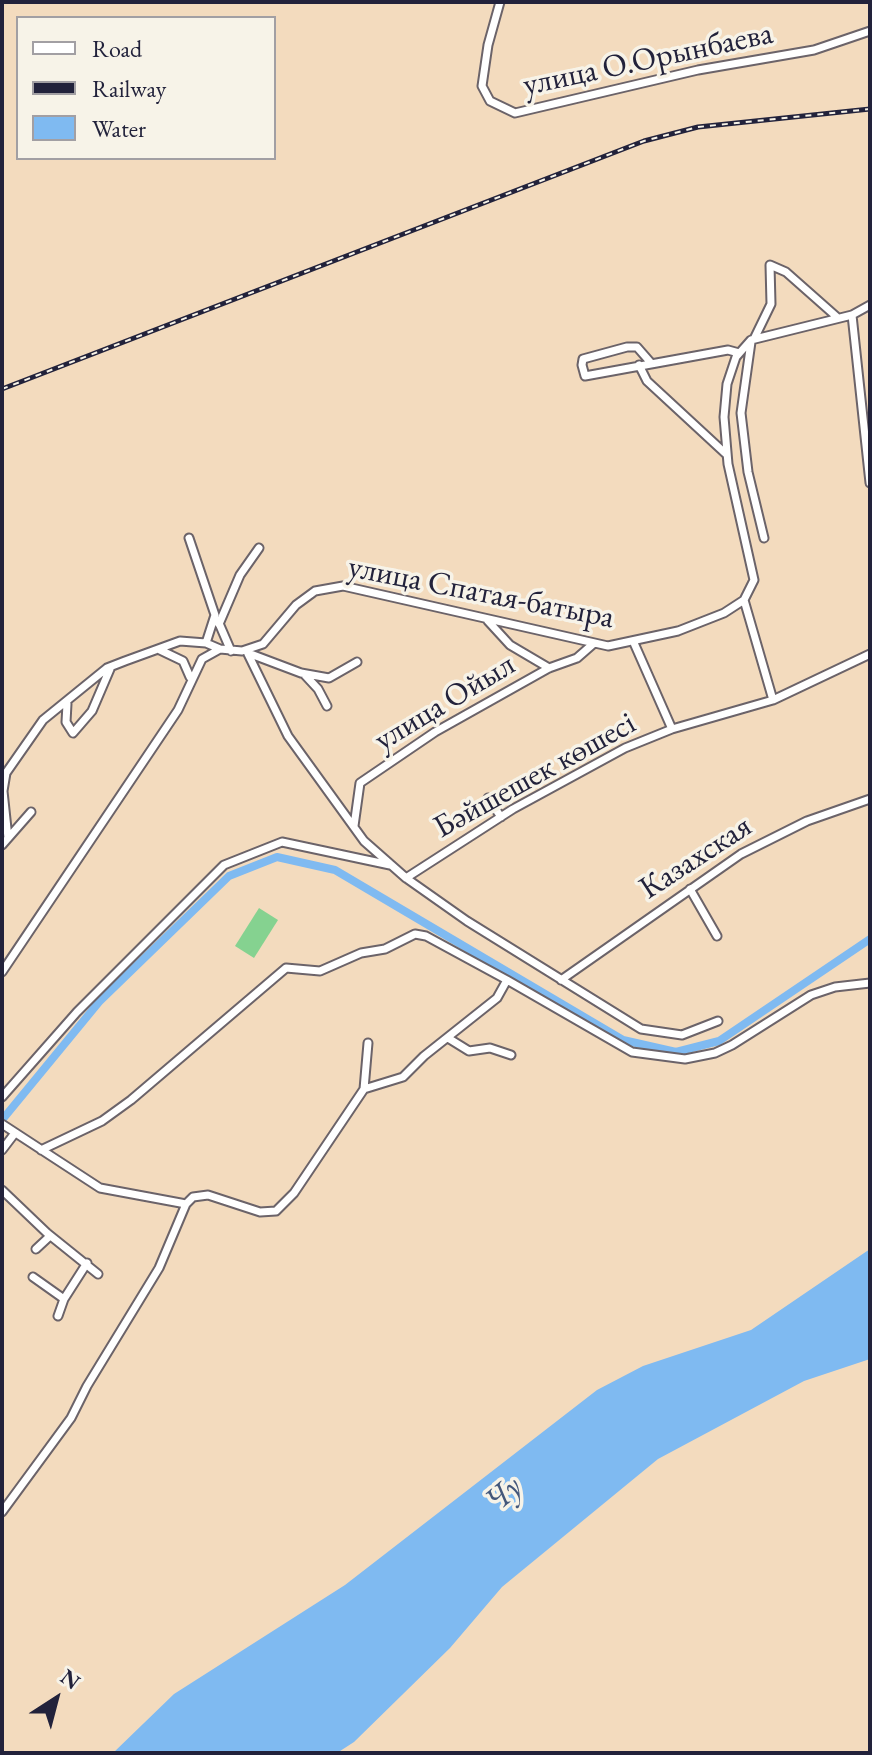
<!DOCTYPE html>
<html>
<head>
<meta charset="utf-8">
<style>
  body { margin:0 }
  #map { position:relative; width:872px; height:1755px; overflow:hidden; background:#f3dbbe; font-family:"EB Garamond",serif }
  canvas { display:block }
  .frame { position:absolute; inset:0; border:4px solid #22223b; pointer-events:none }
  .legend { position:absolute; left:16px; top:16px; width:260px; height:144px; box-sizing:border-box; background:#f7f3e8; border:2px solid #a29fa3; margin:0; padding:10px 14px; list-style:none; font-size:24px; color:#22223b }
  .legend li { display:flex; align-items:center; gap:16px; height:40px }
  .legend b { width:40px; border:2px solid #a29fa3 }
  .north { position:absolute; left:16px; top:1659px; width:80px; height:80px; -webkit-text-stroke:6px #f7f3e8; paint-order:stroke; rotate:36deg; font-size:22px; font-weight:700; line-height:32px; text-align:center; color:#22223b }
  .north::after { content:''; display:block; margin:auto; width:28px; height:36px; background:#22223b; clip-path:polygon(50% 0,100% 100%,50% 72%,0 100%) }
</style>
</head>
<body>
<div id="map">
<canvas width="872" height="1755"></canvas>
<div class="frame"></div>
<ul class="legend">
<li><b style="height:10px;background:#fff"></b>Road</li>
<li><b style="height:10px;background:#22223b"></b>Railway</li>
<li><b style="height:22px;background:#7fbaf1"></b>Water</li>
</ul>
<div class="north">N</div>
</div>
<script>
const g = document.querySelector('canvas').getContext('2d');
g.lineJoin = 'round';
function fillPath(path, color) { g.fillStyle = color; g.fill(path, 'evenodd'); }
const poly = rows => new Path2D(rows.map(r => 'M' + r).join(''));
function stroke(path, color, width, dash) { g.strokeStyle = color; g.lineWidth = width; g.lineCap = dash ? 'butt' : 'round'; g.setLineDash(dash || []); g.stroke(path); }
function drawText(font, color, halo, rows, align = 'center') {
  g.font = font + ' "EB Garamond",serif'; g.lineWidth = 7; g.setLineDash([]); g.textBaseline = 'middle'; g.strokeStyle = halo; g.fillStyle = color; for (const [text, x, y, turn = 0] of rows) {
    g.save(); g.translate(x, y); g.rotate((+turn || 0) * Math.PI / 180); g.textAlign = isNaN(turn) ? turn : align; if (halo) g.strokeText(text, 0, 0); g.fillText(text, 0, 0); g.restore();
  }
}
fillPath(poly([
  [259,908,278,920,254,958,235,946]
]), '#85d290');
fillPath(poly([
  [870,1249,870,1359,804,1381,658,1459,502,1587,450,1648,354,1742,337,1753,113,1753,174,1694,345,1585,597,1390,643,1366,751,1330]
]), '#7fbaf1');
stroke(poly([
  [2,1120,99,1002,229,876,277,857,335,870,623,1040,676,1052,719,1041,870,939]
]), '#7fbaf1', 8);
const minor = poly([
  [500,2,488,45,482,86,490,101,515,113,698,70,814,50,870,31],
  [852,315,870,483],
  [754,339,771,304,770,265,786,272,838,318],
  [751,342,741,413,748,472,764,538],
  [651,363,637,347,627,347,583,359,582,365,585,376,728,350,739,353],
  [639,365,647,381,726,454],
  [189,538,215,615,206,643],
  [744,600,773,700],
  [218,621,231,651],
  [488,621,510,645,549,668],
  [219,624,240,575,259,548],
  [634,643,672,729],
  [160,650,183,661,190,677],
  [248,653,301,673,329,678,357,662],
  [248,654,288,736,364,841,406,878,467,921,641,1029,682,1035,718,1021],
  [305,675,318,689,327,706],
  [67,704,66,722,73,733,92,711,110,669],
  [488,798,501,817],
  [354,826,360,783,435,732,549,668,577,658,593,644],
  [8,838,3,791,6,773,43,720,107,668,125,661,180,641,206,643,220,649],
  [2,845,31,812],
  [406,878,513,809,625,748,672,729,773,700,870,654],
  [690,889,717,936],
  [2,972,178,710,202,659,220,649,242,651,263,644,296,605,315,591,343,586,608,646,678,631,724,613,744,600,754,580,728,464,724,417,727,384,736,357,751,340,852,315,870,305],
  [561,980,741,854,807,821,870,799],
  [448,1038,469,1051,490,1048,511,1055],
  [364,1089,368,1043],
  [2,1097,77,1012,224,865,282,842,390,865],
  [2,1124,100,1188,186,1204],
  [2,1150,15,1133],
  [41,1150,102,1121,131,1100,286,968,320,971,361,953,385,949,415,934,426,936,507,980],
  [2,1190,47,1233,98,1274],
  [36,1249,50,1236],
  [33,1277,64,1299,87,1263],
  [58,1316,64,1299],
  [2,1512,71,1418,87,1386,159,1268,186,1204,193,1197,208,1195,260,1212,276,1211,294,1193,364,1089,403,1077,424,1056,497,998,507,980,632,1052,685,1059,715,1053,732,1045,811,995,835,987,870,983]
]);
stroke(minor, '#6b6369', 11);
stroke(minor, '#fff', 7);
const rail = poly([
  [2,389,644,141,698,127,870,109]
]);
stroke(rail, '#22223b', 5);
stroke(rail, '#f7f3e8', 2, [6]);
drawText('32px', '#22223b', '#f7f3e8', [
  ["улица О.Орынбаева",648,60,-12],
  ["улица Спатая-батыра",481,593,11],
  ["улица Ойыл",445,703,-31],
  ["Бәйшешек көшесі",535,776,-29],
  ["Казахская",696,858,-33]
]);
drawText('italic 34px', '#43577b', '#f7f3e8', [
  ["Чу",504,1495,-40]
]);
</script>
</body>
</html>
